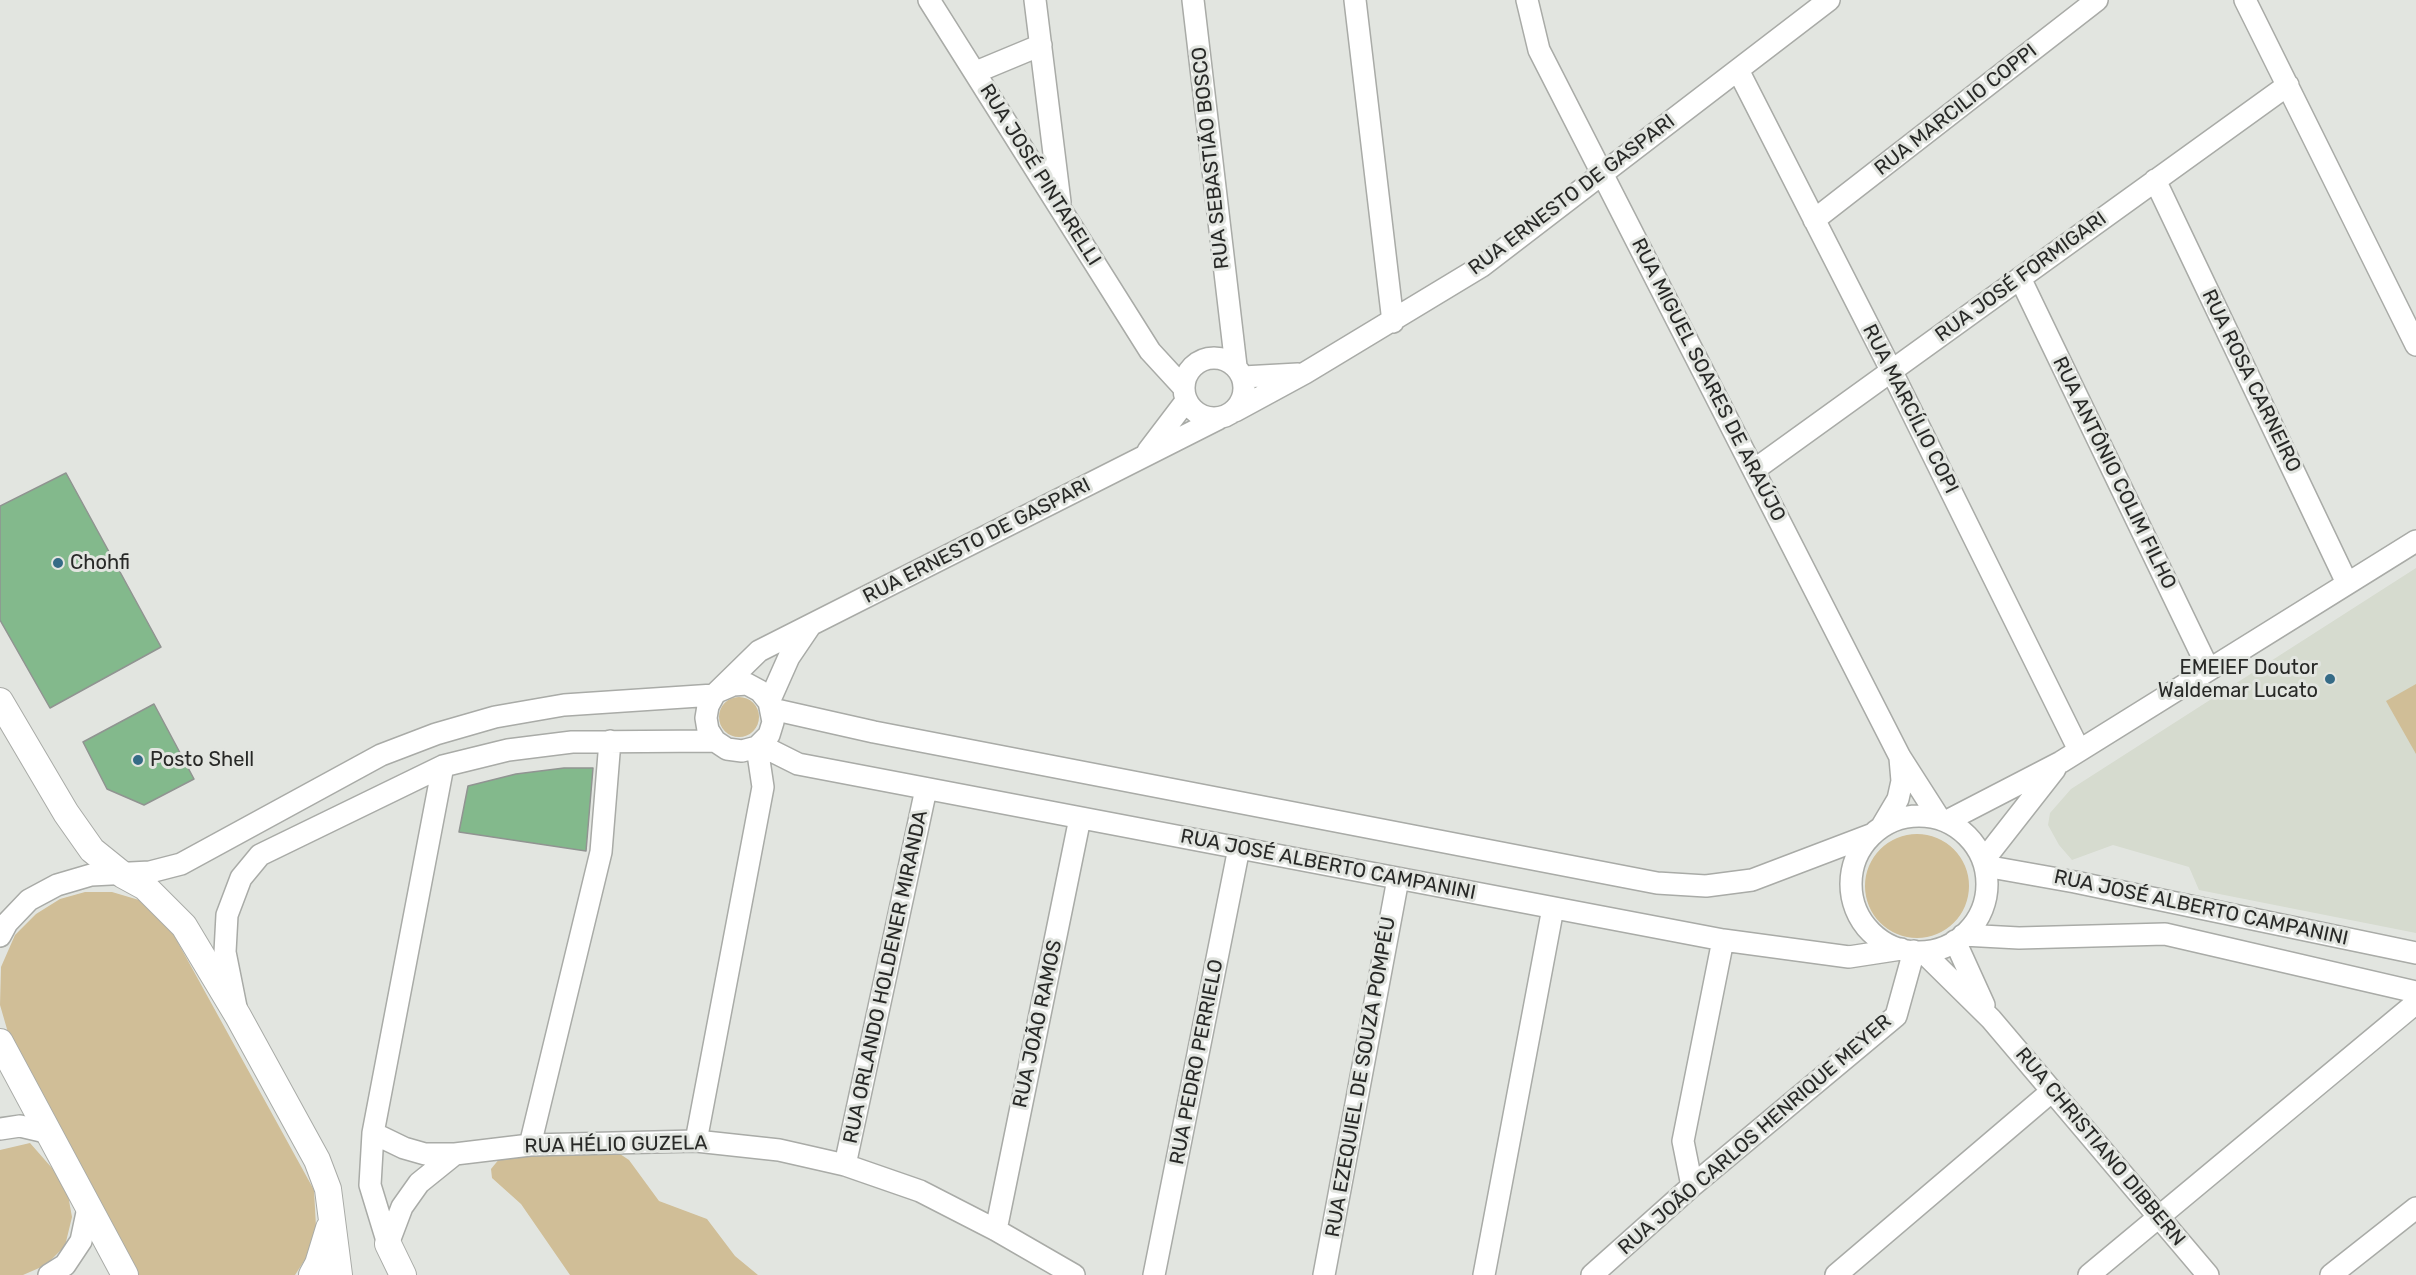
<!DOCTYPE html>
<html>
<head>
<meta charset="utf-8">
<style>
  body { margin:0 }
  canvas { display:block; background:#e2e5e0 }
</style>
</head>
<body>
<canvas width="2416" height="1275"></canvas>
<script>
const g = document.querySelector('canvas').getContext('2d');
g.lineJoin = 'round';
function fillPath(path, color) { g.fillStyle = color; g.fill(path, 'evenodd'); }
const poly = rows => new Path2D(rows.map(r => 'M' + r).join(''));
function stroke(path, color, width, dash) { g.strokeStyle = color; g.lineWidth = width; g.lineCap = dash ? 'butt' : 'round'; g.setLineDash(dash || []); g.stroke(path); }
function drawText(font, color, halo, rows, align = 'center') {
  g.font = font + ' Rubik,sans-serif'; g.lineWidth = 6; g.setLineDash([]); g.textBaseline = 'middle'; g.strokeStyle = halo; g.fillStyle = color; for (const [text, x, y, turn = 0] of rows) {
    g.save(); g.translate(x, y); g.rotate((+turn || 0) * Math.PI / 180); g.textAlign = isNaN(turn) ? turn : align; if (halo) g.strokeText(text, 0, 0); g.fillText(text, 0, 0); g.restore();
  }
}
fillPath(poly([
  [2416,568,2416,933,2199,890,2189,867,2113,845,2072,860,2059,845,2048,825,2050,813,2071,789]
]), '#d6dbcf');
fillPath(poly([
  [2416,684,2416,754,2386,701],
  '719 717a20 20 0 1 1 40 0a20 20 0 1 1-40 0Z',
  '1865 886a52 52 0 1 1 104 0a52 52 0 1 1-104 0Z',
  [85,892,112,892,139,900,165,919,314,1190,316,1227,308,1255,295,1275,139,1275,9,1036,0,1005,1,967,15,935,36,914,60,899],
  [30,1143,66,1184,72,1217,65,1246,46,1265,23,1275,0,1275,0,1150],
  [605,1144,629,1160,659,1201,707,1219,735,1256,758,1275,570,1275,521,1204,492,1178,491,1169,500,1158]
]), '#d0be97');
const building = poly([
  [66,473,161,647,50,708,0,620,0,506,66,473],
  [154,704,194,779,144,805,107,789,83,742,154,704],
  [564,768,593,768,586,851,459,832,468,786,516,774,564,768]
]);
fillPath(building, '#83b98c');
stroke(building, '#909491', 1.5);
const minor = poly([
  [929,0,1150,351,1184,388],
  [1035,0,1060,202],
  [1193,0,1236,366],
  [1355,0,1393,322],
  [1527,0,1539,50,1900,757,1939,818],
  [2245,0,2416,345],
  [1738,70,1891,370,2079,750],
  [976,72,1041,45],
  [2155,180,2347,583],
  [1814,220,2097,0],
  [2020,278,2208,668],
  '1184 388a30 30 0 1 1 60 0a30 30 0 1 1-60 0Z',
  [1243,377,1298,374],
  [1235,411,1305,373,1482,266,1829,0],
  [1148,451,1186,401],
  [1754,470,2288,85],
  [719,691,733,685,747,684,760,691,769,702,773,722,769,735,757,747,742,751,727,749,715,741,708,730,706,718,708,706,714,695,759,651,1218,419],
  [769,702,789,657,810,626],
  [772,709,874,732,1657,883,1706,886,1752,880,1873,834],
  [760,745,798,764,1723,940,1849,957,1901,949],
  '1851 884a68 68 0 1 1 136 0a68 68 0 1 1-136 0Z',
  [1947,821,2061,762,2416,541],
  [1882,826,1898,799,1902,781,1900,758],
  [1983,861,2055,769],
  [1985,866,2075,882,2416,953],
  [1963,935,2019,938,2165,934,2416,992],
  [0,936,7,923,29,900,57,885,91,875,150,872,181,864,381,755,436,734,495,717,564,705,714,695],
  [1955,941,1984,1005],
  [1924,953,1991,1019,2208,1275],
  [236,1007,225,952,227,915,241,878,260,855,443,766,508,750,572,742,715,741],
  [0,1129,20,1126,50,1133],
  [373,1133,404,1148,425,1154,455,1154,530,1145,696,1141,779,1150,845,1165,920,1191,996,1230,1074,1275],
  [696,1141,763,787,757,747],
  [530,1145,601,852,610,741],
  [845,1165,926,789],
  [1692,1186,1683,1141,1723,940],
  [996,1230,1080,818],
  [388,1244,370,1185,373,1133,443,766],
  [388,1244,402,1207,419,1183,455,1154],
  [49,1275,65,1265,81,1241,88,1208],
  [1154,1275,1239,848],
  [1324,1275,1398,879],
  [1484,1275,1553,908],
  [1592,1275,1692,1186,1896,1016,1914,951],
  [1836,1275,2052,1091],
  [2089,1275,2416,1003],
  [2331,1275,2416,1208]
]);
const major = poly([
  [0,701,66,813,92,850,123,875,145,887,184,926,238,1016,317,1160,328,1189,339,1275],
  [0,1042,125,1275],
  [388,1244,403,1275],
  [312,1275,318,1264,329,1228]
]);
stroke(minor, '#a9aba7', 24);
stroke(major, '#a9aba7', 28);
stroke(minor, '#fff', 21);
stroke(major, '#fff', 26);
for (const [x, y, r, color] of [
  [58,563,6,"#356b86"],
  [2330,679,6,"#356b86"],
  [138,760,6,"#356b86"]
]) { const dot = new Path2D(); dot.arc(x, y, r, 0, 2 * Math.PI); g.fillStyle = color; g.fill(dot); stroke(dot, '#e2e5e0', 2); }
drawText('20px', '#282927', '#e2e5e0', [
  ["RUA MARCILIO COPPI",1956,110,-38],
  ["RUA SEBASTIÃO BOSCO",1211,158,-96],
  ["RUA JOSÉ PINTARELLI",1040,175,58],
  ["RUA ERNESTO DE GASPARI",1572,195,-37],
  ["RUA JOSÉ FORMIGARI",2021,277,-36],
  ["RUA MIGUEL SOARES DE ARAÚJO",1708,380,63],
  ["RUA ROSA CARNEIRO",2251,381,64],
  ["RUA MARCÍLIO COPI",1910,409,63],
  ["RUA ANTÔNIO COLIM FILHO",2114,473,64],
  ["RUA ERNESTO DE GASPARI",977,541,-27],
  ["RUA JOSÉ ALBERTO CAMPANINI",1328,865,11],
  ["RUA JOSÉ ALBERTO CAMPANINI",2201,908,12],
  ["RUA ORLANDO HOLDENER MIRANDA",886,977,-78],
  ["RUA JOÃO RAMOS",1038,1024,-78],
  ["RUA PEDRO PERRIELO",1197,1062,-79],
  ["RUA EZEQUIEL DE SOUZA POMPÉU",1361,1077,-80],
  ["RUA JOÃO CARLOS HENRIQUE MEYER",1755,1135,-41],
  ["RUA HÉLIO GUZELA",616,1145,-1],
  ["RUA CHRISTIANO DIBBERN",2100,1147,50]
]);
drawText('20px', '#282927', '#e2e5e0', [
  ["Chohfi",70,563],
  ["EMEIEF Doutor",2318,668,"right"],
  ["Waldemar Lucato",2318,691,"right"],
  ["Posto Shell",150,760]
], 'left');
</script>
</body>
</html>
